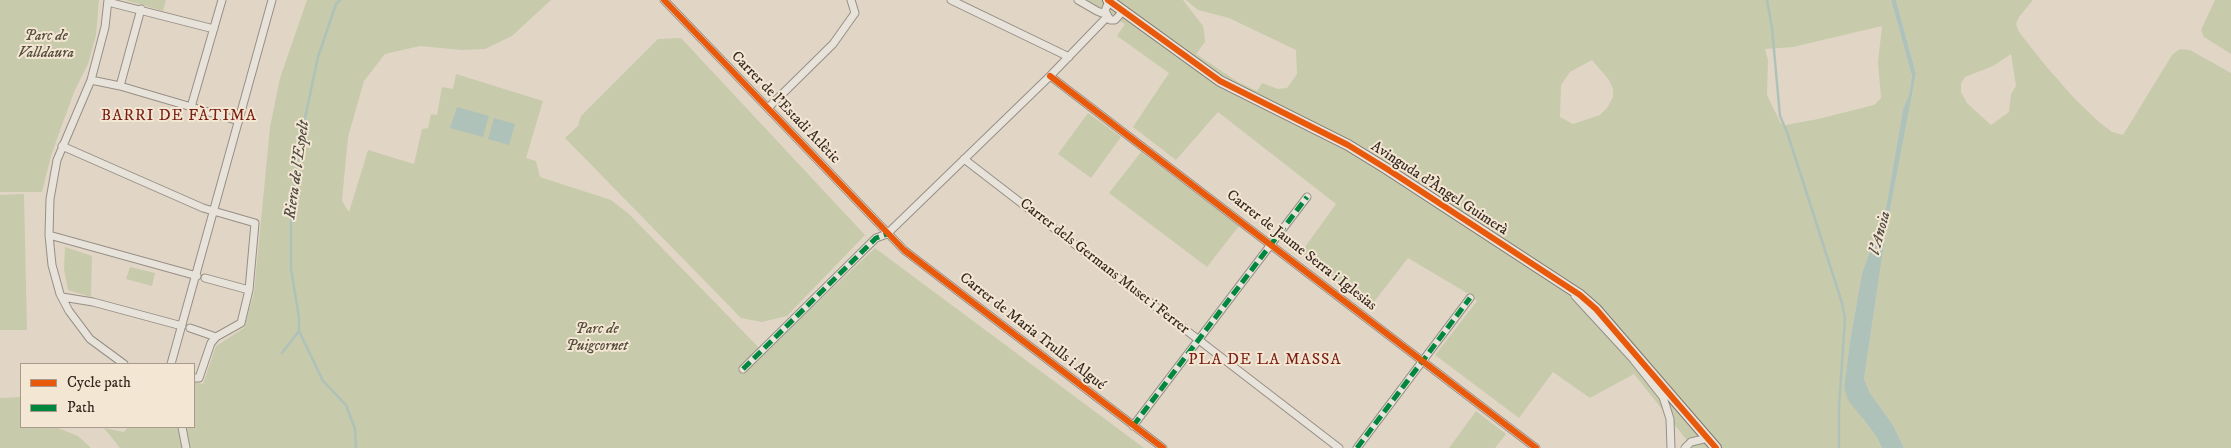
<!DOCTYPE html>
<html>
<head>
<meta charset="utf-8">
<style>
  body { margin:0 }
  #map { position:relative; width:2231px; height:448px; overflow:hidden; background:#e1d6c6; font-family:"IM FELL DW Pica",serif }
  canvas { display:block }
  .legend { position:absolute; left:20px; top:363px; width:175px; height:65px; box-sizing:border-box; background:#f3e6d2; border:1px solid #a89a8c; margin:0; padding:6px 9px; list-style:none; font-size:15px; color:#372822 }
  .legend li { display:flex; align-items:center; gap:10px; height:25px }
  .legend b { width:25px; border:1px solid #a89a8c }
</style>
</head>
<body>
<div id="map">
<canvas width="2231" height="448"></canvas>
<ul class="legend">
<li><b style="height:6px;background:#e8590c"></b>Cycle path</li>
<li><b style="height:6px;background:#00873e"></b>Path</li>
</ul>
</div>
<script>
const g = document.querySelector('canvas').getContext('2d');
g.lineJoin = 'round';
function fillPath(path, color) { g.fillStyle = color; g.fill(path, 'evenodd'); }
const poly = rows => new Path2D(rows.map(r => 'M' + r).join(''));
function stroke(path, color, width, dash) { g.strokeStyle = color; g.lineWidth = width; g.lineCap = dash ? 'butt' : 'round'; g.setLineDash(dash || []); g.stroke(path); }
function drawText(font, color, halo, rows, align = 'center') {
  g.font = font + ' "IM FELL DW Pica",serif'; g.lineWidth = 4; g.setLineDash([]); g.textBaseline = 'middle'; g.strokeStyle = halo; g.fillStyle = color; for (const [text, x, y, turn = 0] of rows) {
    g.save(); g.translate(x, y); g.rotate((+turn || 0) * Math.PI / 180); g.textAlign = isNaN(turn) ? turn : align; if (halo) g.strokeText(text, 0, 0); g.fillText(text, 0, 0); g.restore();
  }
}
fillPath(poly([
  [0,0,99,0,96,35,88,64,75,90,63,122,51,156,42,192,0,192],
  [125,0,166,0,163,11],
  [307,0,551,0,512,36,485,49,461,50,420,46,385,54,364,81,348,137,342,201,349,212,368,150,414,164,422,129,428,128,431,114,437,115,442,87,453,89,456,74,543,101,526,158,536,161,540,177,611,200,629,214,764,353,875,248,1144,448,120,448,104,428,124,432,128,427,194,427,194,382,203,384,216,346,244,328,254,293,270,127,280,78],
  [1083,0,1183,0,1203,26,1204,31,1205,42,1196,54,1238,82,1257,91,1262,83,1278,89,1287,88,1297,74,1296,50,1229,18,1198,10,1186,0,1891,0,1912,76,1909,95,1903,109,1886,208,1862,273,1850,341,1844,387,1863,420,1876,436,1882,448,1693,448,1634,374,1590,398,1553,372,1519,418,1435,355,1477,301,1467,293,1408,258,1370,307,1300,254,1336,204,1218,112,1176,160,1133,127,1169,73,1117,36,1125,24],
  [1882,26,1878,62,1881,98,1874,105,1818,119,1786,125,1781,124,1767,95,1768,60,1765,49,1793,47],
  [1592,60,1609,80,1613,89,1613,97,1607,108,1600,115,1573,124,1560,117,1561,85,1570,72],
  [1896,0,2033,0,2019,17,2016,24,2019,32,2045,65,2074,98,2099,122,2112,132,2123,135,2172,55,2180,49,2190,50,2231,73,2231,448,1904,448,1893,425,1870,393,1864,379,1886,231,1916,74],
  [2011,54,2016,86,2011,94,2009,112,1991,125,1967,103,1961,92,1961,83,1965,77,1993,66],
  [2215,0,2231,0,2231,54,2204,37,2201,30],
  [681,38,865,235,787,316,762,322,741,318,565,138,578,126,581,116,658,39],
  [1088,113,1121,137,1091,178,1058,154],
  [1141,152,1239,226,1207,267,1109,193],
  [24,194,27,330,0,330,0,195],
  [65,247,92,256,91,297,68,290,64,269],
  [130,267,155,273,152,286,126,279],
  [21,397,21,427,55,427,78,436,91,448,0,448,0,398],
  [1476,411,1506,434,1495,448,1449,448]
]), '#c7caab');
fillPath(poly([
  [1891,0,1896,0,1916,74,1886,231,1864,379,1870,393,1893,425,1904,448,1882,448,1876,436,1848,400,1844,387,1850,341,1862,273,1886,208,1903,109,1909,95,1912,76],
  [457,107,489,116,483,137,450,128],
  [494,118,515,124,509,145,488,139]
]), '#afc2b9');
stroke(poly([
  [340,0,336,4,318,57,302,132,291,208,291,269,299,317,299,331,323,381,346,405,355,429,356,448],
  [1767,0,1772,28,1780,116,1787,132,1842,303,1845,319,1839,407,1839,448],
  [282,353,299,331]
]), '#afc2b9', 2.5);
const street = poly([
  [108,0,105,27,91,80,57,160,50,199,49,235,52,265,60,294,69,311,90,339,124,364],
  [664,0,904,250,1163,448],
  [951,0,1069,57],
  [1078,0,1097,11,1102,13,1105,11],
  [1109,1,1105,11,1110,20,1115,20,1124,10],
  [108,2,214,29],
  [1050,76,1536,448],
  [91,80,120,86,239,121],
  [120,86,141,9],
  [191,107,222,0],
  [768,108,833,44,855,13,851,0],
  [62,146,203,208,255,223,249,290,241,323,216,337,211,343,199,378,194,378],
  [964,159,1339,448],
  [49,235,197,276],
  [205,278,249,290],
  [1575,296,1633,359,1663,397,1670,419,1671,448],
  [62,297,93,302,182,326],
  [190,328,216,337],
  [171,364,272,0],
  [743,369,876,238,887,234,1050,76,1107,17],
  [1133,426,1307,197],
  [182,427,186,448],
  [1357,448,1470,298],
  [1685,448,1691,442,1708,438]
]);
const secondary = poly([
  [1108,0,1220,81,1348,145,1387,169,1580,295,1596,309,1716,448]
]);
stroke(street, '#978f86', 9);
stroke(secondary, '#807870', 12);
stroke(street, '#e7e2da', 7);
stroke(secondary, '#e7e2da', 10);
stroke(poly([
  [743,369,876,238,887,234],
  [1133,426,1307,197],
  [1357,448,1470,298]
]), '#00873e', 5, [10, 5]);
stroke(poly([
  [664,0,904,250,1163,448],
  [1108,0,1220,81,1348,145,1387,169,1580,295,1596,309,1716,448],
  [1050,76,1536,448]
]), '#e8590c', 6);
drawText('italic 15px', '#564e3f', '#f3e6d2', [
  ["Parc de",46,37],
  ["Valldaura",46,54],
  ["Parc de",597,330],
  ["Puigcornet",597,347]
]);
drawText('15px', '#372822', '#f3e6d2', [
  ["Carrer de l'Estadi Atlètic",785,108,46],
  ["Avinguda d'Àngel Guimerà",1439,189,33],
  ["Carrer de Jaume Serra i Iglesias",1301,251,38],
  ["Carrer dels Germans Muset i Ferrer",1104,267,38],
  ["Carrer de Maria Trulls i Algué",1032,332,38]
]);
g.letterSpacing = '1px';
drawText('16px', '#7a1f14', '#f3e6d2', [
  ["BARRI DE FÀTIMA",179,117],
  ["PLA DE LA MASSA",1265,361]
]);
g.letterSpacing = '0px';
drawText('italic 16px', '#504c46', '#f3e6d2', [
  ["Riera de l'Espelt",298,170,-82],
  ["l'Anoia",1881,233,-75]
]);
</script>
</body>
</html>
